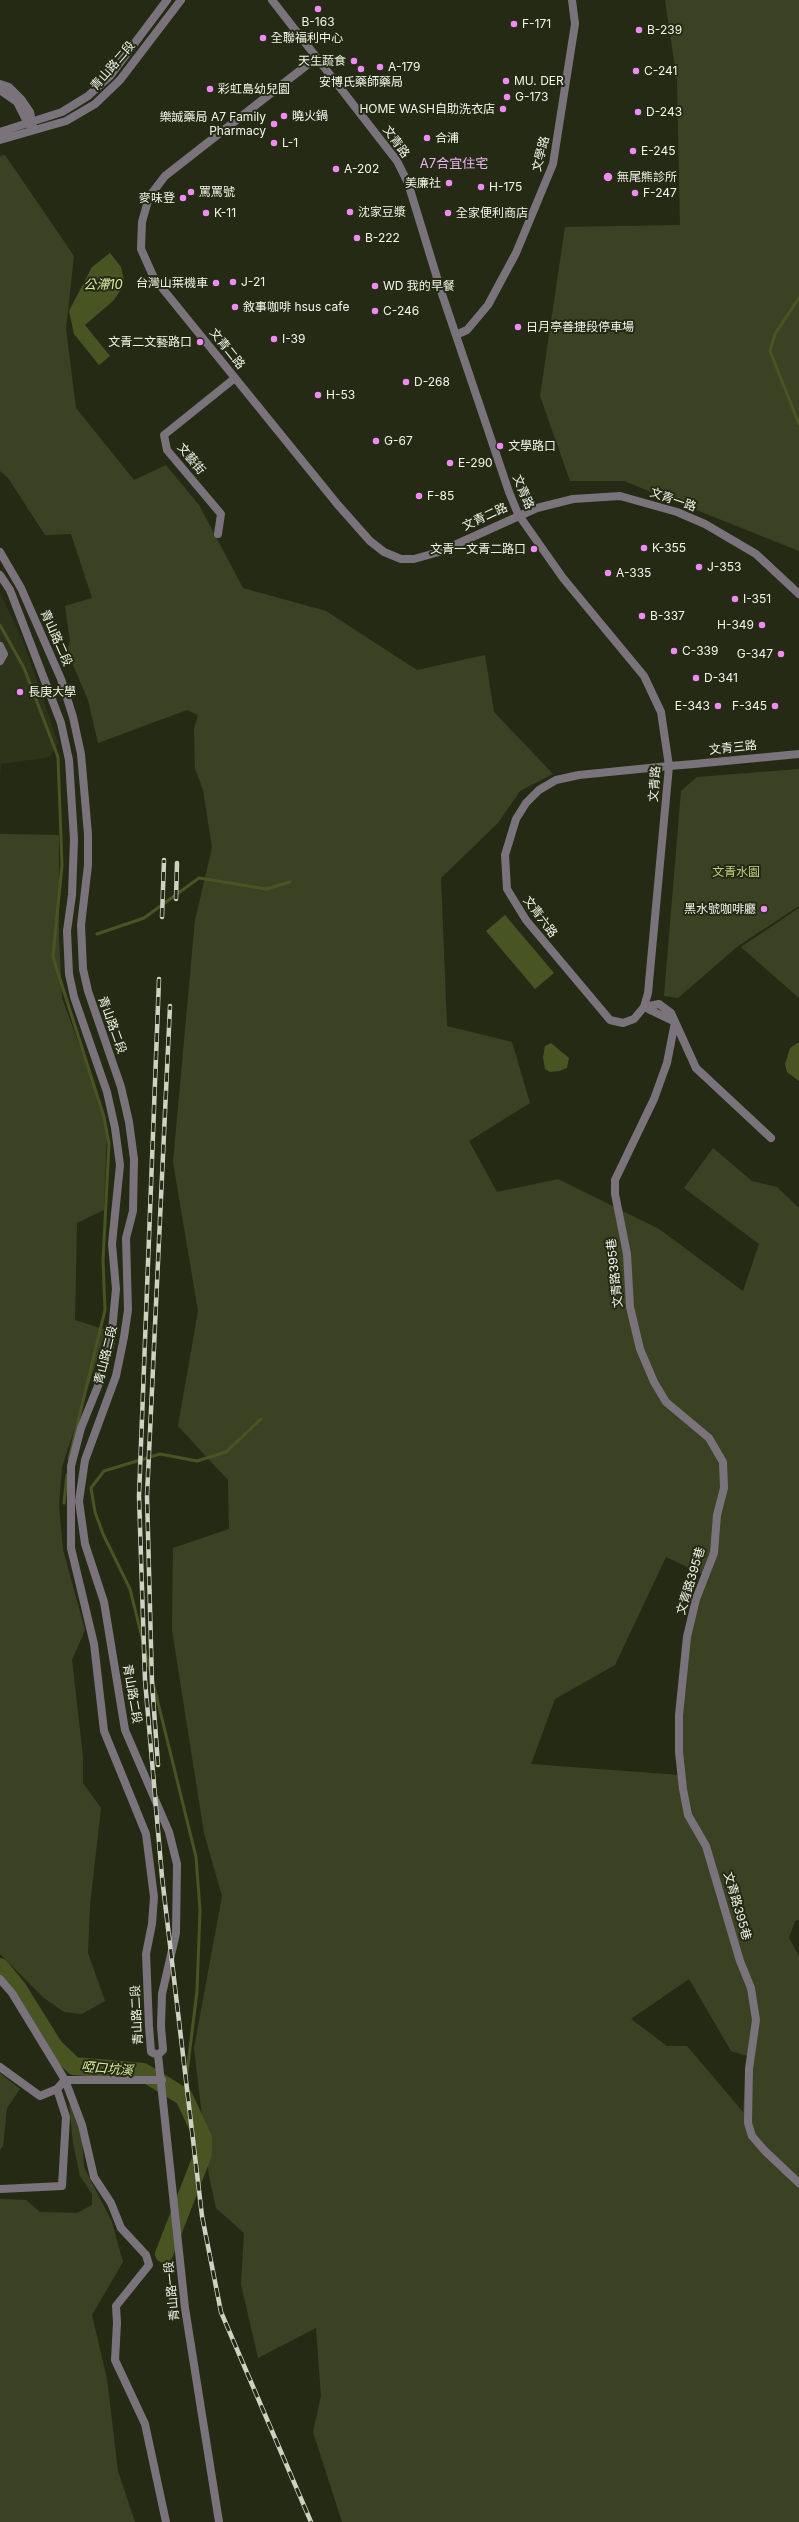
<!DOCTYPE html>
<html>
<head>
<meta charset="utf-8">
<style>
  body { margin:0 }
  canvas { display:block; background:#252a15 }
</style>
</head>
<body>
<canvas width="799" height="2522"></canvas>
<script>
const g = document.querySelector('canvas').getContext('2d');
g.lineJoin = 'round';
function fillPath(path, color) { g.fillStyle = color; g.fill(path, 'evenodd'); }
const poly = rows => new Path2D(rows.map(r => 'M' + r).join(''));
function stroke(path, color, width, dash) { g.strokeStyle = color; g.lineWidth = width; g.lineCap = dash ? 'butt' : 'round'; g.setLineDash(dash || []); g.stroke(path); }
function drawText(font, color, halo, rows, align = 'center') {
  g.font = font + ' Inter,"Noto Sans TC",sans-serif'; g.lineWidth = 4; g.setLineDash([]); g.textBaseline = 'middle'; g.strokeStyle = halo; g.fillStyle = color; for (const [text, x, y, turn = 0] of rows) {
    g.save(); g.translate(x, y); g.rotate((+turn || 0) * Math.PI / 180); g.textAlign = isNaN(turn) ? turn : align; if (halo) g.strokeText(text, 0, 0); g.fillText(text, 0, 0); g.restore();
  }
}
fillPath(poly([
  [0,593,23,641,58,743,50,757,1,764,0,777]
]), '#2e3419');
fillPath(poly([
  [665,0,799,0,799,551,624,481,570,481,540,396,565,227,680,225,677,81],
  [5,155,74,256,66,329,76,408,134,480,166,465,199,505,243,588,326,611,417,670,485,655,494,712,553,774,520,791,498,823,441,878,447,1026,512,1042,530,1103,469,1141,497,1192,558,1179,659,1229,743,1291,759,1244,684,1188,713,1148,752,1181,777,1187,799,1208,799,1920,795,1921,789,1938,799,1956,799,2522,342,2522,313,2432,321,2396,316,2328,258,2358,241,2284,244,2233,216,2208,209,2176,194,2048,222,1896,204,1833,172,1630,173,1548,229,1529,228,1480,178,1426,198,1311,173,1162,195,920,212,848,203,790,195,768,194,729,198,715,187,710,98,743,88,700,67,651,70,641,65,606,92,598,71,534,45,535,8,478,0,471,0,156],
  [666,1557,702,1574,675,1721,679,1775,531,1764,555,1699,615,1665],
  [689,1979,731,2051,747,2056,743,2112,687,2046,667,2046,631,2019],
  [799,769,799,906,738,946,678,998,664,996,681,791,697,777],
  [0,834,59,835,59,938,62,998,92,1080,107,1133,104,1210,77,1223,75,1320,107,1330,62,1467,59,1506,63,1550,85,1630,72,1660,83,1757,83,1783,101,1808,90,1905,88,1953,105,2001,82,2014,64,2012,44,1998,0,1954],
  [799,908,799,998,741,947],
  [0,2073,20,2089,7,2108,3,2146,0,2150],
  [69,2104,81,2124,84,2167,112,2222,123,2262,92,2315,107,2379,118,2471,135,2522,0,2522,0,2199,26,2200,40,2212,77,2213,92,2205,92,2194,80,2176,73,2143]
]), '#3b4223');
fillPath(poly([
  [110,253,121,267,124,281,122,288,113,301,85,325,110,356,99,365,74,334,69,311,92,267],
  [505,915,554,973,535,989,486,931],
  [799,1042,799,1081,787,1072,785,1064,790,1048],
  [551,1043,569,1058,567,1068,559,1071,550,1072,545,1069,543,1057,545,1046]
]), '#495423');
stroke(poly([
  [799,298,775,334,770,351,799,424],
  [0,625,24,668,58,757,62,865,53,957,104,1117,109,1144,103,1260,105,1310,69,1459],
  [97,934,144,918,199,878,266,889,290,882],
  [64,1503,67,1475],
  [184,2097,197,1991,200,1910,196,1857,130,1589,103,1534,95,1512,91,1488,104,1471,160,1454,197,1461,226,1452,261,1419]
]), '#495423', 3);
stroke(poly([
  [0,1967,18,1989,54,2047,74,2066,143,2072,184,2097,203,2138,203,2154,164,2254]
]), '#495423', 18);
stroke(poly([
  [272,0,397,161,408,183,442,294,509,492,518,514,563,578,644,676,661,712,669,766,648,993,644,1007,634,1019,623,1023,610,1020,526,920,507,889,505,855,516,819,526,803,539,790,556,780,579,775,669,766,694,764,799,754],
  [316,58,165,176,149,197,142,222,141,249,154,278,338,505,370,541,384,552,401,559,414,559,439,552,537,508,573,499,620,496,677,512,705,524,756,554,799,594],
  [456,335,467,330,488,305,516,253,553,164,575,24,572,0],
  [218,534,221,514,167,450,164,435,235,378],
  [0,646,4,654,0,661],
  [644,1007,659,1004,671,1013,696,1068,771,1138],
  [644,1007,675,1022],
  [675,1022,667,1063,654,1099,615,1180,615,1194,627,1254,630,1307,640,1349,654,1382,666,1402,709,1438,723,1462,724,1488,717,1515,714,1553,696,1599,687,1637,679,1715,679,1752,683,1789,688,1815,706,1846,740,1961,751,1988,756,2020,749,2069,748,2123,752,2136,765,2151,799,2183],
  [0,1979,12,1993,65,2080,82,2125,94,2177,111,2203,121,2228,146,2255,149,2265,116,2306,117,2323,115,2360,145,2424,166,2522],
  [0,2067,40,2096,57,2089,65,2080,162,2080],
  [0,2189,62,2186,66,2117,57,2089]
]), '#7b737b', 8);
stroke(poly([
  [0,84,9,87,21,99,30,112,33,127],
  [0,90,17,102,28,124],
  [0,132,62,112,88,96,110,76,167,0],
  [0,140,66,121,95,104,120,80,181,0],
  [0,552,21,588,61,679,73,717,81,754,88,834,88,865,81,925,83,969,88,991,121,1087,129,1122,134,1159,133,1211,126,1238,128,1310,124,1337,116,1376,85,1460,79,1501,85,1544,104,1602,125,1730,169,1832,177,1864,176,1933,162,1994,161,2026,163,2050,158,2055],
  [0,575,10,590,61,723,69,760,74,839,72,895,67,931,69,974,74,997,107,1092,115,1128,120,1165,112,1244,116,1289,111,1342,100,1381,81,1428,71,1466,71,1548,94,1644,104,1731,146,1834,154,1897,152,1924,146,1954,149,2026,151,2052,158,2055],
  [158,2055,185,2308,219,2522]
]), '#7b737b', 8);
const rail = poly([
  [176,899,177,863],
  [162,917,164,860],
  [159,979,139,1496,145,1680,162,1877,202,2216,221,2312,311,2522],
  [158,1765,152,1683,147,1496,170,1006]
]);
stroke(rail, '#cdd2c3', 4.5);
stroke(rail, '#252a15', 3, [9]);
for (const [x, y, r, color] of [
  [318,9,4,"#f08bf6"],
  [514,24,4,"#f08bf6"],
  [639,30,4,"#f08bf6"],
  [263,38,4,"#f08bf6"],
  [354,61,4,"#f08bf6"],
  [380,67,4,"#f08bf6"],
  [361,69,4,"#f08bf6"],
  [636,71,4,"#f08bf6"],
  [506,81,4,"#f08bf6"],
  [210,89,4,"#f08bf6"],
  [507,97,4,"#f08bf6"],
  [503,109,4,"#f08bf6"],
  [638,112,4,"#f08bf6"],
  [284,116,4,"#f08bf6"],
  [274,124,4,"#f08bf6"],
  [427,138,4,"#f08bf6"],
  [274,143,4,"#f08bf6"],
  [633,151,4,"#f08bf6"],
  [336,169,4,"#f08bf6"],
  [608,177,5,"#f08bf6"],
  [449,183,4,"#f08bf6"],
  [481,187,4,"#f08bf6"],
  [191,192,4,"#f08bf6"],
  [635,193,4,"#f08bf6"],
  [183,198,4,"#f08bf6"],
  [350,212,4,"#f08bf6"],
  [206,213,4,"#f08bf6"],
  [448,213,4,"#f08bf6"],
  [357,238,4,"#f08bf6"],
  [233,282,4,"#f08bf6"],
  [216,283,4,"#f08bf6"],
  [375,286,4,"#f08bf6"],
  [235,307,4,"#f08bf6"],
  [375,311,4,"#f08bf6"],
  [518,327,4,"#f08bf6"],
  [274,339,4,"#f08bf6"],
  [200,342,4,"#f08bf6"],
  [406,382,4,"#f08bf6"],
  [318,395,4,"#f08bf6"],
  [376,441,4,"#f08bf6"],
  [500,446,4,"#f08bf6"],
  [450,463,4,"#f08bf6"],
  [419,496,4,"#f08bf6"],
  [644,548,4,"#f08bf6"],
  [534,549,4,"#f08bf6"],
  [699,567,4,"#f08bf6"],
  [608,573,4,"#f08bf6"],
  [735,599,4,"#f08bf6"],
  [642,616,4,"#f08bf6"],
  [762,625,4,"#f08bf6"],
  [674,651,4,"#f08bf6"],
  [781,654,4,"#f08bf6"],
  [696,678,4,"#f08bf6"],
  [20,692,4,"#f08bf6"],
  [718,706,4,"#f08bf6"],
  [775,706,4,"#f08bf6"],
  [764,909,4,"#f08bf6"]
]) { const dot = new Path2D(); dot.arc(x, y, r, 0, 2 * Math.PI); g.fillStyle = color; g.fill(dot); stroke(dot, '#252a15', 1.5); }
drawText('12px', '#f2f6e9', '#252a15', [
  ["B-163",318,22,"center"],
  ["F-171",522,24],
  ["B-239",647,30],
  ["全聯福利中心",271,38],
  ["天生蔬食",346,61,"right"],
  ["A-179",388,67],
  ["C-241",644,71],
  ["MU. DER",514,81],
  ["安博氏藥師藥局",361,82,"center"],
  ["彩虹島幼兒園",218,89],
  ["G-173",515,97],
  ["HOME WASH自助洗衣店",495,109,"right"],
  ["D-243",646,112],
  ["曉火鍋",292,116],
  ["樂誠藥局 A7 Family",266,117,"right"],
  ["Pharmacy",266,131,"right"],
  ["合浦",435,138],
  ["L-1",282,143],
  ["E-245",641,151],
  ["A-202",344,169],
  ["無尾熊診所",617,177],
  ["美廉社",441,183,"right"],
  ["H-175",489,187],
  ["罵罵號",199,192],
  ["F-247",643,193],
  ["麥味登",175,198,"right"],
  ["沈家豆漿",358,212],
  ["K-11",214,213],
  ["全家便利商店",456,213],
  ["B-222",365,238],
  ["J-21",241,282],
  ["台灣山葉機車",208,283,"right"],
  ["WD 我的早餐",383,286],
  ["敘事咖啡 hsus cafe",243,307],
  ["C-246",383,311],
  ["日月亭善捷段停車場",526,327],
  ["I-39",282,339],
  ["文青二文藝路口",192,342,"right"],
  ["D-268",414,382],
  ["H-53",326,395],
  ["G-67",384,441],
  ["文學路口",508,446],
  ["E-290",458,463],
  ["F-85",427,496],
  ["K-355",652,548],
  ["文青一文青二路口",526,549,"right"],
  ["J-353",707,567],
  ["A-335",616,573],
  ["I-351",743,599],
  ["B-337",650,616],
  ["H-349",754,625,"right"],
  ["C-339",682,651],
  ["G-347",773,654,"right"],
  ["D-341",704,678],
  ["長庚大學",28,692],
  ["E-343",710,706,"right"],
  ["F-345",767,706,"right"],
  ["黑水號咖啡廳",756,909,"right"]
], 'left');
drawText('12px', '#f2f6e9', '#252a15', [
  ["青山路二段",113,66,-49],
  ["文青路",396,142,54],
  ["文學路",541,154,-76],
  ["文青二路",227,349,51],
  ["文藝街",191,459,50],
  ["文青路",523,492,67],
  ["文青一路",673,500,19],
  ["文青二路",485,517,-25],
  ["青山路二段",56,638,66],
  ["文青三路",733,748,-6],
  ["文青路",655,784,-86],
  ["文青六路",540,917,53],
  ["青山路二段",112,1025,70],
  ["文青路395巷",615,1273,-96],
  ["青山路二段",106,1355,-76],
  ["文青路395巷",691,1581,-73],
  ["青山路二段",132,1694,80],
  ["文青路395巷",737,1906,74],
  ["青山路二段",137,2015,-93],
  ["青山路一段",172,2291,-96]
]);
drawText('12px', '#bccf82', '#252a15', [
  ["文青水園",736,872]
]);
drawText('13px', '#edb6f0', '#252a15', [
  ["A7合宜住宅",454,164]
]);
drawText('italic 13px', '#d8ec9e', '#252a15', [
  ["公滯10",103,285],
  ["啞口坑溪",107,2069,5]
]);
</script>
</body>
</html>
